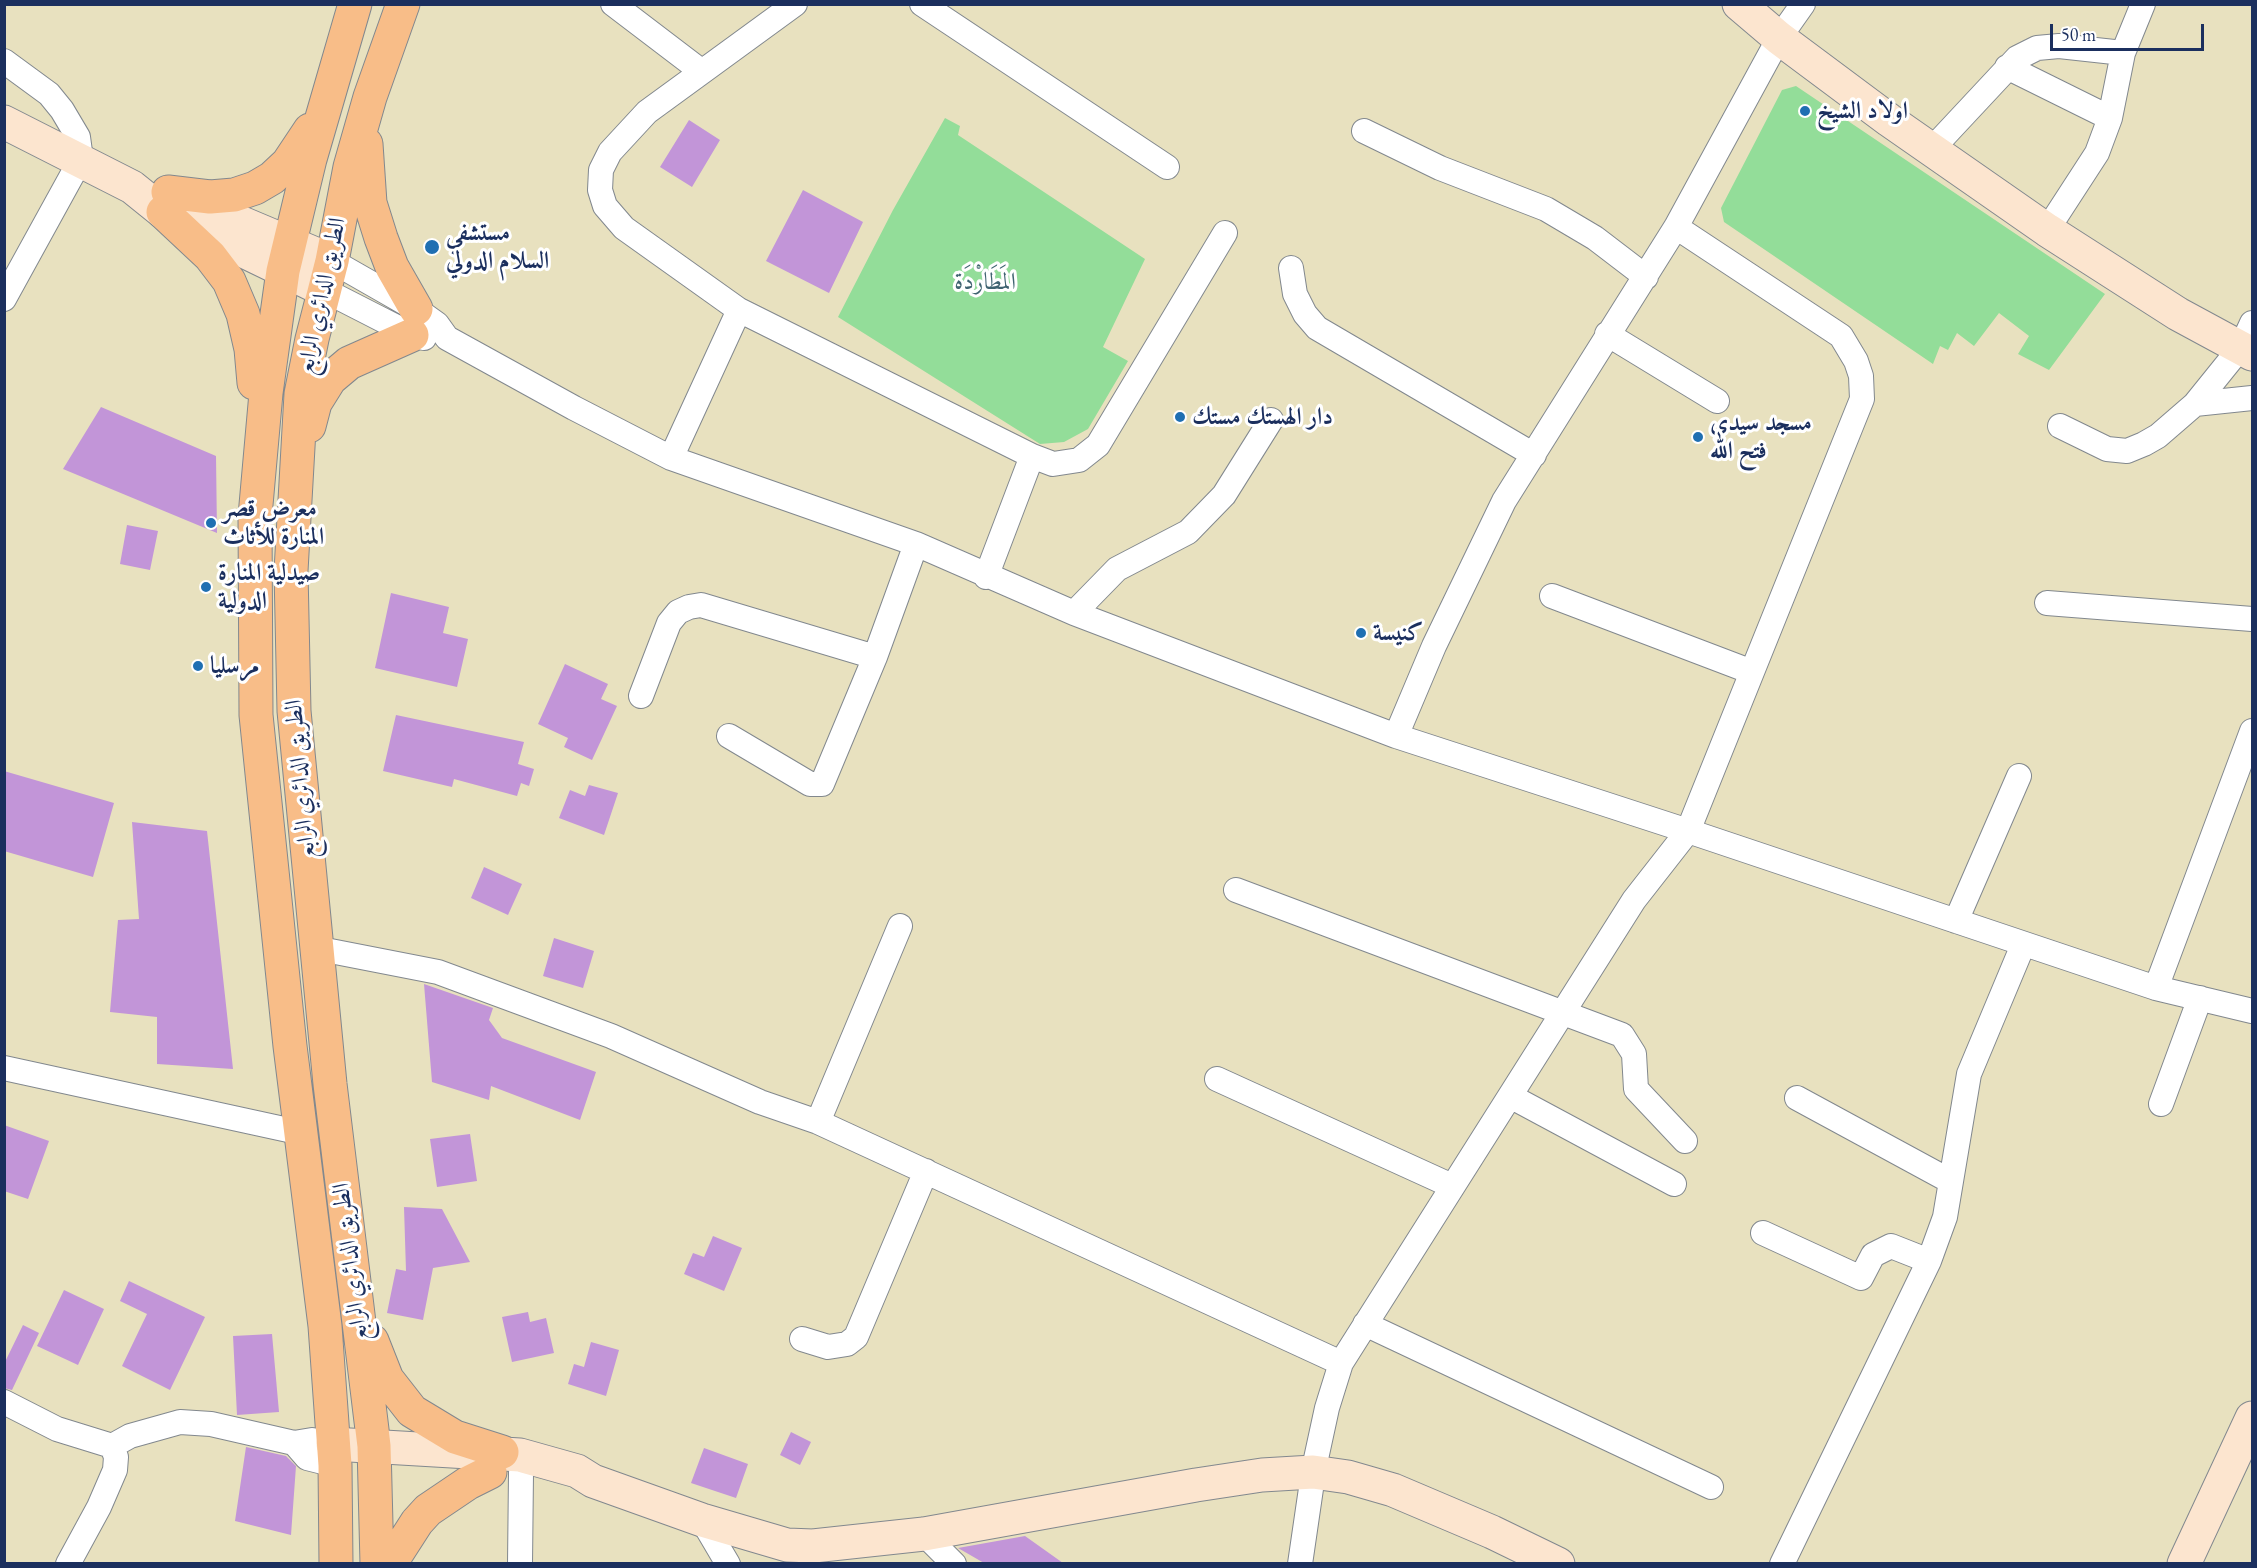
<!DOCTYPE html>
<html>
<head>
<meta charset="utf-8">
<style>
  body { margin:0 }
  #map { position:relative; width:2257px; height:1568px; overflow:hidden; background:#e8e1bf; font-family:"EB Garamond",serif }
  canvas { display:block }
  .frame { position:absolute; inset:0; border:6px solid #1b2f5e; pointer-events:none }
  .scale { position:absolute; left:2050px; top:24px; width:154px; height:27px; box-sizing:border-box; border:3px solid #1b2f5e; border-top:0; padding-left:8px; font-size:18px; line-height:21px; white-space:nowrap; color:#1b2f5e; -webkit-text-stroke:4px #fff; paint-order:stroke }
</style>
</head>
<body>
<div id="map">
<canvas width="2257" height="1568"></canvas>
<div class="frame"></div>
<div class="scale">50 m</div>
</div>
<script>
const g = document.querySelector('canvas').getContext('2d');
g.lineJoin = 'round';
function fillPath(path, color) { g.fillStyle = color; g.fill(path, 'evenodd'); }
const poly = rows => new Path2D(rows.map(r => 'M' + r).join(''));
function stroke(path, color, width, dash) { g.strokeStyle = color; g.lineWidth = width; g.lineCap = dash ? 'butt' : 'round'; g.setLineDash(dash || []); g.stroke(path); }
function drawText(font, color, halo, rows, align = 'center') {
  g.font = font + ' "EB Garamond",Amiri,serif'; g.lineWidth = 6; g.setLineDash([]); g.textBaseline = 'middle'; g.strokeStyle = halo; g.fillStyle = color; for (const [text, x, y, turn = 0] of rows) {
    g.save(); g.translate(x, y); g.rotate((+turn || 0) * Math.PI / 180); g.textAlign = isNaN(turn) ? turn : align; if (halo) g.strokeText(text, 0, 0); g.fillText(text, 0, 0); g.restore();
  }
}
fillPath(poly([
  [1796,86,2105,294,2049,370,2018,354,2029,336,1999,313,1974,346,1957,333,1948,350,1940,346,1933,364,1724,222,1721,208,1782,90],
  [945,118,960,126,958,135,1145,259,1103,347,1128,361,1088,429,1064,442,1040,444,838,317,893,210]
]), '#93dd99');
fillPath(poly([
  [689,120,720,140,692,187,660,167],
  [803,190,863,222,829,293,766,261],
  [101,407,216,456,217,533,63,469],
  [127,525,158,531,150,570,120,564],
  [391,593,449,607,443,633,468,639,457,687,375,668],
  [565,664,608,684,601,699,617,706,592,760,564,747,568,738,538,724],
  [396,715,524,742,518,764,534,769,529,786,521,783,517,796,454,779,452,787,383,771],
  [4,771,114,803,93,877,4,851],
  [589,785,618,793,604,835,559,818,570,790,585,796],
  [132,822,207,831,233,1069,157,1064,157,1017,110,1012,118,920,139,919],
  [484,867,522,884,508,915,471,898],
  [554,938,594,951,583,988,543,976],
  [424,984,493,1008,489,1020,502,1038,596,1072,580,1120,491,1086,489,1100,432,1082],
  [4,1125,49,1141,28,1199,4,1191],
  [470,1134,477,1181,437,1187,430,1139],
  [404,1207,442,1209,470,1262,433,1268,423,1320,387,1313,396,1269,406,1271],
  [713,1236,742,1248,724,1291,684,1274,693,1253,704,1257],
  [129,1281,205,1317,170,1390,122,1366,147,1314,120,1301],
  [64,1290,104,1309,78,1365,37,1346],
  [528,1312,530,1322,546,1318,554,1353,512,1362,502,1317],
  [23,1325,39,1333,12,1390,4,1388,4,1364],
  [272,1334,279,1412,237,1415,233,1336],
  [591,1342,619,1350,606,1396,568,1384,574,1364,584,1367],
  [791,1432,811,1442,800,1465,780,1455],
  [246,1447,286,1456,296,1466,291,1535,235,1521],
  [704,1448,748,1464,736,1498,691,1483],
  [1025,1536,1063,1563,984,1563,958,1548]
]), '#c295d8');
const street = poly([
  [613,4,701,71],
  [795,4,647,112,610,152,601,170,600,190,605,206,624,228,739,310,1032,456,1053,464,1079,460,1098,445,1225,233],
  [922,4,1167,167],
  [4,61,49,94,62,110,78,137,81,159,4,299],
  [2007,67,2110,118],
  [1364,131,1440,168,1546,209,1595,238,1646,277],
  [1932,149,2017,58,2037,48,2059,46,2123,53],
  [2047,230,2097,153,2110,118,2123,53,2143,4],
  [332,261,416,309,437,324,447,338,574,408,671,458,916,544,1074,613,1396,736,1688,831,2156,988,2252,1011],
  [1291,268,1295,294,1305,314,1317,328,1534,455],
  [324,290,412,335,424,338],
  [1607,334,1717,401],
  [2195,404,2252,398],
  [2060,426,2107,449,2127,451,2144,444,2158,436,2195,404,2241,347,2252,323],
  [671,458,739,310],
  [986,577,1032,456],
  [1552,596,1752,672],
  [2047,603,2252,619],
  [1074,613,1117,569,1188,532,1224,495,1271,420],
  [641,696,669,623,678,612,689,607,701,605,875,657],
  [729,736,810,784,822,784,875,657,916,544],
  [1396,736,1434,646,1504,501,1676,227,1779,38,1803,4],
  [1236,890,1622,1035,1634,1054,1636,1089,1685,1141],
  [1956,921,2019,776],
  [315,948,438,972,611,1036,760,1102,818,1122,1341,1363],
  [2156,988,2252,731],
  [4,1068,302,1133],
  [1217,1079,1452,1186],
  [1510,1096,1674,1184],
  [1797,1098,1950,1181],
  [2161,1104,2200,998],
  [818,1122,900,926],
  [1763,1233,1861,1278,1873,1255,1891,1246,1929,1261],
  [1365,1324,1711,1487],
  [802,1339,828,1347,847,1344,856,1337,926,1171],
  [4,1402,57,1429,112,1446,130,1436,180,1422,211,1424,294,1443,312,1440,333,1444],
  [294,1443,307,1458,335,1465],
  [702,1520,728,1564],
  [924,1534,954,1564],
  [68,1564,99,1507,115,1470,116,1457,112,1446],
  [520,1564,521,1473],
  [1300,1564,1314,1468,1327,1408,1341,1363,1634,900,1688,831,1862,399,1861,376,1856,361,1841,336,1676,227],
  [1782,1564,1929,1261,1945,1217,1969,1074,2023,945]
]);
const secondary = poly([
  [1739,4,1779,38,1889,120,2047,230,2178,314,2252,354],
  [4,122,132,187,163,212,324,290],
  [178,196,332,261],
  [333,1444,520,1455,577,1471,593,1481,702,1520,787,1545,813,1546,924,1534,1196,1485,1262,1475,1313,1472,1348,1477,1393,1490,1492,1532,1558,1564],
  [2184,1564,2252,1418]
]);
const primary = poly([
  [366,144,370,203,381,238,392,267,416,309],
  [168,192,210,197,234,195,255,188,272,178,288,163,310,130],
  [163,212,210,256,229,281,243,314,251,349,254,383],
  [309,426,315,403,330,379,349,363,412,335],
  [372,1341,387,1379,412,1411,455,1437,502,1452],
  [336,1564,335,1465,325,1326,290,1046,256,715,255,516,266,393,283,271,310,159,355,4],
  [377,1564,374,1446,330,1084,294,711,291,571,301,394,312,339,332,261,350,167,370,97,403,4],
  [390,1564,417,1522,428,1510,468,1483,490,1472]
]);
stroke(street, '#82888e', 26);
stroke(secondary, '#82888e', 35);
stroke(primary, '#82888e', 35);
stroke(street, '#fff', 24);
stroke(secondary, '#fce5cf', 33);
stroke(primary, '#f8bd88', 33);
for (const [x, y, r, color] of [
  [1805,111,6,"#1f6fb2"],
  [432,247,8,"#1f6fb2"],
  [1180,417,6,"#1f6fb2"],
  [1698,437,6,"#1f6fb2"],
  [211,523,6,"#1f6fb2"],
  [206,587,6,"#1f6fb2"],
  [1361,633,6,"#1f6fb2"],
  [198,666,6,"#1f6fb2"]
]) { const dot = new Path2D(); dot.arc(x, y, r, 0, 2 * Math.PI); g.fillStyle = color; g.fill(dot); stroke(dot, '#fff', 2); }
drawText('bold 24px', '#1b2f5e', '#fff', [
  ["اولاد الشيخ",1817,111],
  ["مستشفي",446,233],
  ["السلام الدولي",446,261],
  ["دار الهستك مستك",1192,417],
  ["مسجد سيدي",1710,423],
  ["فتح الله",1710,451],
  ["معرض قصر",223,509],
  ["المنارة للأثاث",223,537],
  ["صيدلية المنارة",218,573],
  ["الدولية",218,601],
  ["كنيسة",1373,633],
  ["مرسليا",210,666]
], 'left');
drawText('24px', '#3f6370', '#fff', [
  ["المَطَارْدَة",985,282]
]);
drawText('24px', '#1b2f5e', '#fff', [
  ["الطريق الدائري الرابع",322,296,-78],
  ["الطريق الدائري الرابع",301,779,-95],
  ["الطريق الدائري الرابع",351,1262,-97]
]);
</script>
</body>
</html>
